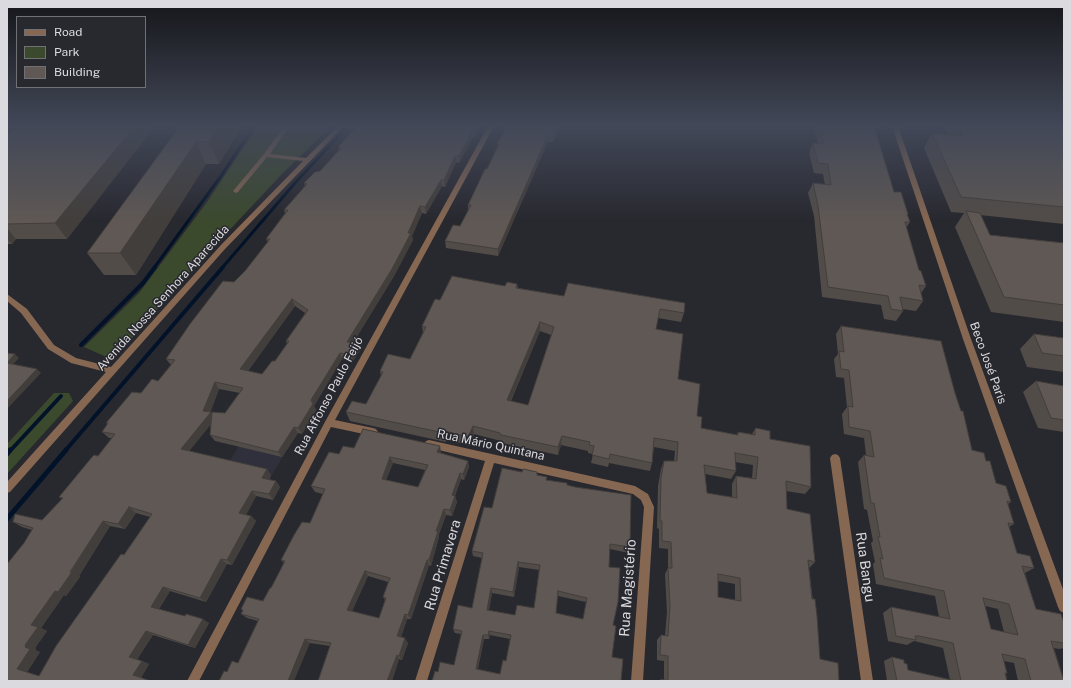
<!DOCTYPE html>
<html>
<head>
<meta charset="utf-8">
<style>
  body { margin:0 }
  #map { position:relative; width:1071px; height:688px; overflow:hidden; background:#28282f; font-family:"Public Sans",sans-serif }
  canvas { display:block }
  .frame { position:absolute; inset:0; border:8px solid #dbdbdf; pointer-events:none }
  .legend { position:absolute; left:16px; top:16px; width:130px; height:72px; box-sizing:border-box; background:#28282f; border:1px solid #707075; margin:0; padding:5px 7px; list-style:none; font-size:12px; color:#dbdbdf }
  .legend li { display:flex; align-items:center; gap:8px; height:20px }
  .legend b { width:20px; border:1px solid #707075 }
</style>
</head>
<body>
<div id="map">
<canvas width="1071" height="688"></canvas>
<div class="frame"></div>
<ul class="legend">
<li><b style="height:5px;background:#866752"></b>Road</li>
<li><b style="height:11px;background:#3b492d"></b>Park</li>
<li><b style="height:11px;background:#5f5854"></b>Building</li>
</ul>
</div>
<script>
const g = document.querySelector('canvas').getContext('2d');
g.lineJoin = 'round';
function fillPath(path, color) { g.fillStyle = color; g.fill(path, 'evenodd'); }
const poly = rows => new Path2D(rows.map(r => 'M' + r).join(''));
function stroke(path, color, width, dash) { g.strokeStyle = color; g.lineWidth = width; g.lineCap = dash ? 'butt' : 'round'; g.setLineDash(dash || []); g.stroke(path); }
function drawText(font, color, halo, rows, align = 'center') {
  g.font = font + ' "Public Sans",sans-serif'; g.lineWidth = 3; g.setLineDash([]); g.textBaseline = 'middle'; g.strokeStyle = halo; g.fillStyle = color; for (const [text, x, y, turn = 0] of rows) {
    g.save(); g.translate(x, y); g.rotate((+turn || 0) * Math.PI / 180); g.textAlign = isNaN(turn) ? turn : align; if (halo) g.strokeText(text, 0, 0); g.fillText(text, 0, 0); g.restore();
  }
}
fillPath(poly([
  [294,438,268,482,224,470,242,441]
]), '#30303c');
fillPath(poly([
  [258,126,331,126,282,174,190,272,113,360,84,347,139,293,207,202],
  [54,393,69,393,73,401,7,474,7,444]
]), '#3b492d');
stroke(poly([
  [154,268,221,176,254,126],
  [222,268,295,183,348,126]
]), '#021329', 3);
stroke(poly([
  [81,345,143,283,155,267],
  [10,451,61,396],
  [65,451,223,267]
]), '#021329', 4);
stroke(poly([
  [7,454,10,450],
  [7,519,66,450]
]), '#021329', 5);
fillPath(poly([
  [284,126,290,126,270,154,306,158,338,126,344,126,225,249,10,492,7,493,7,482,106,372,71,363,48,349,21,313,7,301,7,294,27,309,54,345,76,358,111,367,221,245,303,161,267,157,238,192,236,193,233,191,264,154,284,126],
  [488,126,494,126,335,420,373,428,376,429,378,432,376,435,373,436,331,427,199,681,187,681,326,420,488,126],
  [429,440,635,486,648,494,654,507,643,681,631,681,644,507,641,500,633,494,494,463,427,681,415,681,485,461,426,447,424,444,426,441,429,440],
  [835,454,838,455,840,458,873,681,861,681,830,458,832,455,835,454]
]), '#866752');
fillPath(poly([
  [892,126,898,126,971,339,1064,592,1064,613,1060,611,1058,607,963,339,892,126]
]), '#866752');
fillPath(poly([
  [155,126,67,239,16,239,12,244,7,244,7,135,14,129,12,127],
  [180,126,242,126,219,164,206,164,136,275,104,275,87,253],
  [480,126,475,137,473,137,459,163,456,162,445,187,442,186,426,214,422,213,412,236,413,240,394,276,353,343,357,343,360,350,353,361,342,359,314,406,316,410,302,434,298,433,282,457,215,441,210,435,211,424,189,451,271,475,269,480,276,481,280,487,273,500,256,496,246,515,251,516,256,521,232,565,227,564,206,602,170,591,159,609,209,623,195,648,153,635,137,659,149,664,141,678,7,681,24,543,32,530,22,527,13,522,42,520,62,499,59,497,98,456,112,438,109,438,102,432,108,424,106,423,141,393,158,381,171,365,166,359,234,282,245,271,268,242,266,239,285,213,284,210,305,186,304,183,320,171,339,151,338,147],
  [295,306,305,313,286,341,287,344,275,361,262,374,248,371],
  [219,389,240,393,225,413,212,414,210,412],
  [136,513,150,517,39,676,27,672,40,652,35,650,36,649,35,648,47,631,41,628,64,595,66,596,80,577,79,576,110,526,125,529],
  [560,126,553,142,548,142,498,256,446,248,445,241,460,226,468,211,468,205,487,169,498,147,497,144],
  [814,126,874,126,894,192,908,214,907,216,910,222,906,228,919,270,926,286,921,293,923,301,916,311,902,309,903,311,896,321,884,319,881,305,822,297,814,216,808,193,813,183,825,185,823,174,814,173,809,153,813,143,818,144],
  [940,126,1064,126,1064,224,980,215,990,235,1064,243,1064,322,991,312,955,227,964,213,951,212,924,148,932,133,947,135,943,126],
  [568,283,684,313,681,322,658,318,656,329,678,379,697,416,701,428,737,435,738,432,752,434,755,429,770,439,811,487,805,494,786,491,787,509,815,562,809,568,820,659,839,681,660,681,661,679,664,680,664,661,657,660,657,640,661,635,665,635,667,612,665,574,668,568,668,549,659,548,659,529,657,528,658,486,661,469,664,461,674,461,675,451,654,447,652,463,650,471,609,463,608,467,591,463,593,454,588,453,588,451,561,445,558,455,502,443,501,441,474,434,470,446,446,439,446,442,350,421,346,412,366,404,381,376,380,371,410,359,423,333,422,326,440,300,517,284,518,288,564,296],
  [540,331,551,335,528,405,511,401],
  [735,462,753,465,752,478,736,476,732,484,732,498,707,493,705,474,731,479,736,471],
  [718,581,735,584,735,600,718,597],
  [841,326,955,393,972,450,986,461,996,483,1011,502,1008,504,1014,524,1009,527,1017,553,1034,568,1025,573,1036,609,1064,623,1064,648,1059,649,1054,648,1064,681,1018,681,1014,663,1004,661,1007,673,1006,674,1007,681,887,681,884,661,892,657,904,663,908,670,950,680,943,648,914,641,907,645,888,641,883,613,891,607,939,617,935,596,876,584,873,564,875,562,871,543,873,541,867,510,864,509,858,462,864,455,866,455,864,438,844,434,842,414,847,407,844,378,836,377,834,359,838,354,836,334],
  [985,606,998,609,1004,632,991,629],
  [1034,334,1064,338,1064,372,1027,367,1020,349],
  [1036,381,1064,386,1064,432,1038,428,1023,392],
  [354,448,441,452,441,453,468,461,469,467,464,480,461,479,455,496,457,502,452,516,446,515,439,534,439,537,431,566,429,565,411,619,407,619,401,637,408,643,402,660,399,659,392,681,318,681,330,646,310,643,227,672,238,663,258,621,247,618,241,614,243,611,241,609,263,601,271,588,284,563,281,560,310,523,323,494,315,492,311,486,339,454],
  [393,463,425,470,418,487,386,480],
  [368,576,388,582,383,597,385,600,379,618,352,611],
  [522,472,537,472,537,475,547,480,567,485,630,547,629,553,610,549,609,567,613,625,612,657,621,681,438,672,454,665,461,634,455,633,453,629,472,608,482,558,473,556,472,551,492,508],
  [519,567,539,570,534,608,515,615,489,610,492,593,514,597],
  [558,596,586,602,583,619,556,613],
  [490,635,510,639,506,661,500,674,478,669,484,639,489,639]
]), '#524c48');
fillPath(poly([
  [135,126,155,126,67,239,55,223],
  [219,126,242,126,219,164,209,142],
  [477,126,480,126,475,137,475,130],
  [557,126,560,126,553,142,553,136],
  [473,130,473,137,459,163,459,156],
  [548,135,548,142,498,256,498,249],
  [196,142,206,164,136,275,120,253],
  [455,156,456,162,445,187,444,180],
  [441,180,442,186,426,214,425,207],
  [420,206,422,213,412,236,413,240,394,276,350,348,347,342,408,233],
  [7,228,16,239,12,244,7,239],
  [292,299,295,306,244,376,240,369],
  [540,322,540,331,507,409,507,400],
  [357,343,360,350,353,361,350,355],
  [340,353,342,359,314,406,316,410,302,434,298,428,311,400],
  [15,354,19,358,11,367,7,364,7,363],
  [37,369,41,373,7,409,7,401],
  [215,382,219,389,210,414,211,412,216,418,186,455,181,449,203,411],
  [473,426,474,434,470,446,468,437],
  [294,427,298,433,282,457,278,452],
  [445,431,446,439,446,442,444,433],
  [562,436,561,445,558,455,558,447],
  [440,446,441,452,438,459,437,452],
  [390,457,393,463,384,485,382,479],
  [468,461,469,467,464,480,463,474],
  [267,469,271,475,266,484,262,478],
  [460,473,461,479,453,501,452,495],
  [276,481,280,487,273,500,269,494],
  [252,491,256,496,244,519,239,513],
  [455,496,457,502,452,516,450,510],
  [129,507,136,513,125,529,118,524],
  [444,509,446,515,439,534,439,537,431,566,429,560,436,531],
  [251,516,256,521,232,565,227,560],
  [103,521,110,526,79,576,80,577,66,596,58,592],
  [221,559,227,564,206,602,200,598],
  [427,560,429,565,411,619,408,615],
  [518,562,519,567,514,597,513,592],
  [365,571,368,576,351,614,347,610],
  [163,587,170,591,158,611,151,607],
  [491,588,492,593,488,615,487,610],
  [55,591,64,595,41,628,47,631,35,648,36,649,35,650,40,652,27,672,17,669,25,647,25,645,31,625],
  [405,614,407,619,400,640,397,636],
  [203,619,209,623,195,648,188,645],
  [146,631,153,635,137,660,129,657],
  [489,631,490,635,489,639,488,635],
  [483,635,484,639,477,672,476,669],
  [405,638,408,643,402,660,399,656],
  [305,639,310,643,294,681,288,681],
  [397,655,399,659,392,681,387,681],
  [142,661,149,664,141,678,133,675]
]), '#423e3b');
const building = poly([
  [12,126,135,126,55,223,7,224,7,135,17,127,12,127,12,126],
  [180,126,219,126,209,142,196,142,120,253,87,253,180,126],
  [357,126,477,126,475,130,473,130,459,156,455,156,444,180,441,180,425,207,420,206,408,233,411,233,392,269,347,342,357,343,350,355,340,353,311,400,313,404,298,428,294,427,278,452,210,435,212,412,225,413,243,388,215,382,203,411,211,412,181,449,267,469,262,478,276,481,269,494,252,491,239,513,251,516,227,560,221,559,200,598,163,587,151,607,185,616,186,614,203,619,188,645,146,631,129,657,142,661,133,675,151,681,7,681,7,564,24,543,33,528,13,522,15,514,42,520,63,498,59,497,92,457,94,455,98,456,115,434,102,432,108,423,106,423,132,392,141,393,152,379,158,381,175,360,166,359,190,324,223,281,234,282,245,271,270,239,266,239,288,210,284,210,307,184,304,183,315,172,320,171,341,148,338,147,357,126],
  [292,299,308,310,286,341,289,341,275,361,272,361,262,374,240,369,292,299],
  [129,507,152,514,124,555,121,554,56,646,39,676,17,669,30,649,25,647,26,645,25,645,38,627,31,625,55,591,58,592,72,572,70,572,103,521,118,524,129,507],
  [507,126,557,126,553,136,548,135,498,249,445,241,453,225,460,226,471,205,468,205,485,169,487,169,499,144,497,144,507,126],
  [820,126,874,126,894,192,901,192,908,214,907,214,910,222,905,222,919,270,921,271,926,286,919,285,923,301,900,297,903,311,891,309,888,296,828,287,818,206,813,183,831,185,828,164,818,163,813,143,824,144,820,126],
  [958,126,1064,126,1064,207,961,197,932,133,963,136,958,126],
  [966,211,980,213,990,235,1064,243,1064,305,1004,297,966,211],
  [452,276,505,286,507,282,517,284,516,288,564,296,568,283,685,303,684,313,660,309,656,329,683,334,678,379,700,384,697,416,702,417,701,428,738,435,738,432,755,435,755,429,756,428,770,431,770,439,810,446,811,487,786,481,787,509,810,514,815,562,808,560,812,599,815,599,817,616,820,659,838,663,839,681,661,681,661,679,668,681,668,656,660,655,661,635,668,636,670,606,668,568,672,568,671,542,662,541,662,521,660,521,661,478,664,461,677,461,678,442,654,438,652,463,610,454,609,459,592,455,594,446,589,445,590,442,562,436,558,447,501,435,500,433,473,426,468,437,445,431,444,433,346,412,352,401,366,404,383,372,380,371,388,354,410,359,426,327,422,326,435,299,440,300,452,276],
  [540,322,554,327,528,405,507,400,540,322],
  [735,453,758,457,756,479,736,476,737,498,707,493,704,465,736,471,735,453],
  [718,574,740,578,741,601,718,597,718,574],
  [841,326,941,341,955,393,961,411,963,411,972,450,984,453,986,461,990,461,996,483,1006,486,1011,502,1007,501,1014,524,1008,523,1017,553,1030,556,1034,568,1022,566,1036,609,1061,614,1064,623,1064,643,1051,641,1064,681,1031,681,1025,659,1002,654,1007,673,1005,673,1007,681,961,681,953,643,919,636,915,636,916,640,896,636,891,607,950,619,944,591,884,578,880,558,883,559,878,537,880,537,874,503,871,503,864,455,874,457,870,431,849,427,848,406,853,407,849,370,841,369,839,351,844,352,841,326],
  [983,598,1009,604,1018,635,991,629,983,598],
  [1034,334,1064,338,1064,356,1042,353,1034,334],
  [7,353,15,354,7,363,7,353],
  [7,363,37,369,7,401,7,363],
  [1036,381,1064,386,1064,420,1051,418,1036,381],
  [363,429,440,446,437,452,468,461,463,474,460,473,452,495,455,496,450,510,444,509,436,531,438,531,429,560,427,560,408,615,405,614,397,636,405,638,399,656,397,655,387,681,318,681,331,643,305,639,288,681,219,681,224,671,227,672,232,661,238,663,259,619,241,614,243,610,241,609,247,597,263,601,270,588,271,588,285,561,281,560,294,535,302,522,310,523,325,489,311,486,329,452,339,454,343,446,354,448,363,429],
  [390,457,428,465,418,487,382,479,390,457],
  [365,571,390,578,383,597,386,598,379,618,347,610,365,571],
  [502,468,522,472,523,469,537,472,537,475,547,477,546,480,567,483,567,485,575,487,631,495,630,547,610,544,609,567,620,568,618,602,613,625,616,626,612,657,623,659,621,681,432,681,435,671,438,672,440,662,454,665,462,631,453,629,458,605,472,608,483,553,472,551,484,507,492,508,502,468],
  [518,562,540,565,534,608,517,605,515,615,487,610,491,588,513,592,518,562],
  [558,591,587,598,583,619,556,613,558,591],
  [489,631,511,635,506,661,503,660,500,674,476,669,483,635,488,635,489,631],
  [892,657,904,660,904,663,907,664,908,670,956,681,897,681,892,657]
]);
fillPath(building, '#5f5854');
stroke(building, '#423e3b', 1);
const sky = g.createLinearGradient(0, 0, 0, 222);
sky.addColorStop(0, '#16161a');
sky.addColorStop(0.57, '#424858');
sky.addColorStop(1, '#42485800');
g.fillStyle = sky;
g.fillRect(0, 0, 1071, 222);
drawText('12px', '#dbdbdf', '#28282f', [
  ["Avenida Nossa Senhora Aparecida",163,298,-48],
  ["Beco José Paris",988,363,70],
  ["Rua Affonso Paulo Feijó",329,396,-62],
  ["Rua Mário Quintana",491,445,12]
]);
drawText('14px', '#dbdbdf', '#28282f', [
  ["Rua Primavera",443,565,-73],
  ["Rua Bangu",865,567,82],
  ["Rua Magistério",628,588,-86]
]);
</script>
</body>
</html>
